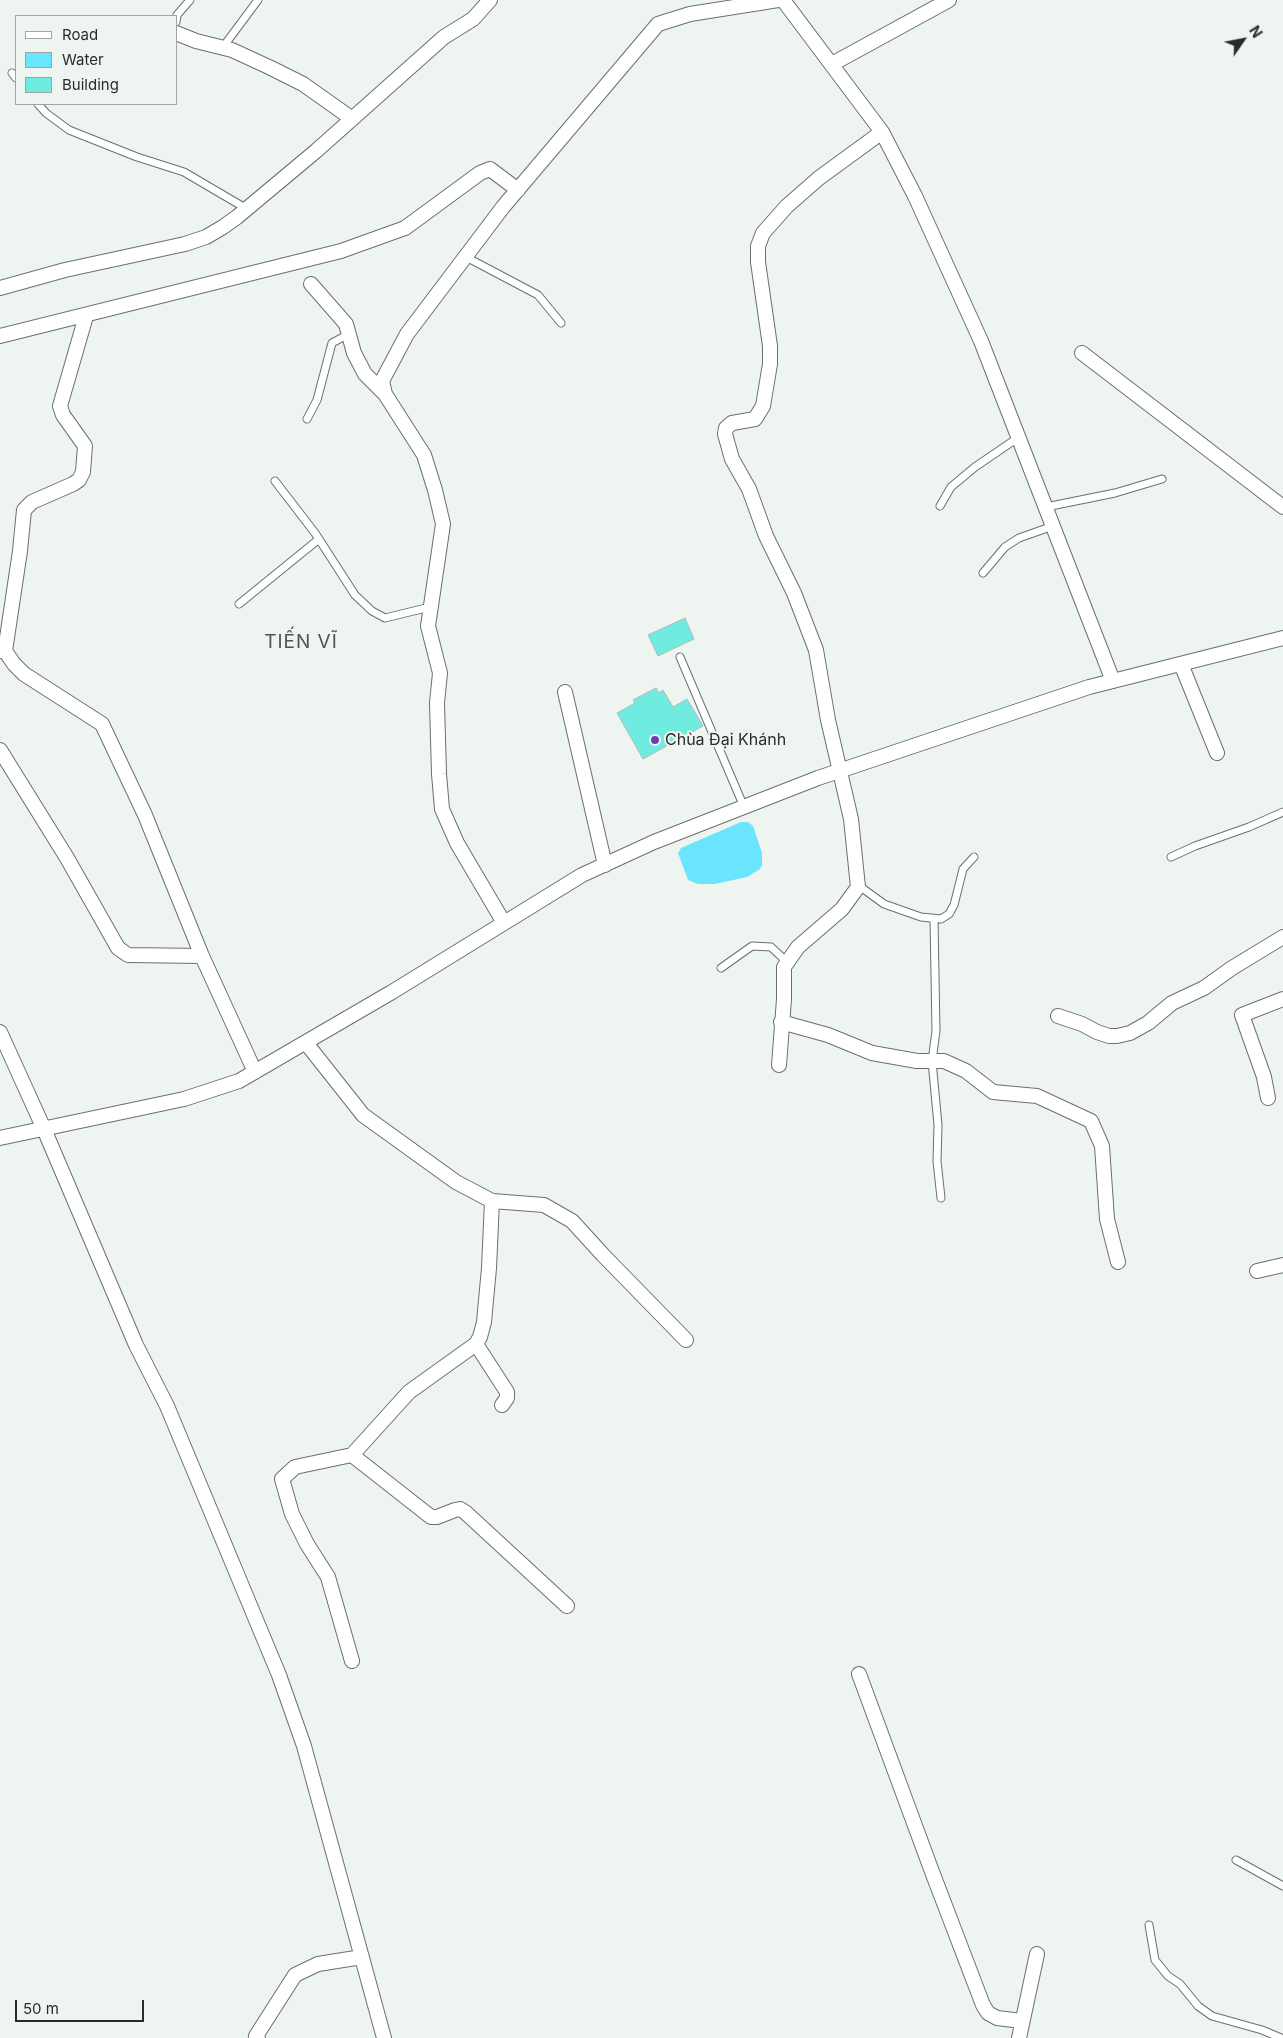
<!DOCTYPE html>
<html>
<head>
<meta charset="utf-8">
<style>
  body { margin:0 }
  #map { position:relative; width:1283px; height:2038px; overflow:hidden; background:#eef5f0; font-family:Inter,sans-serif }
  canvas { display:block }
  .legend { position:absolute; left:15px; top:15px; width:162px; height:90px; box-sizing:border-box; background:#eef5f0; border:1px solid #9fa5a1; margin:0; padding:6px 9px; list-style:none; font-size:15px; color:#292c2a }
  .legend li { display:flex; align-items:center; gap:10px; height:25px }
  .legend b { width:25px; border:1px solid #9fa5a1 }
  .north { position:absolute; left:1218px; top:15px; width:50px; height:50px; -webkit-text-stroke:4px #eef5f0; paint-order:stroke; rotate:57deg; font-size:14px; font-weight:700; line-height:20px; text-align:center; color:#292c2a }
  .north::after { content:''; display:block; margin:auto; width:18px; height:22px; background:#292c2a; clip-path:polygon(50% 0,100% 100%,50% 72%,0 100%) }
  .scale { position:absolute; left:15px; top:2000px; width:129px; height:22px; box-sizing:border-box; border:2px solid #292c2a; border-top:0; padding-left:6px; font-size:15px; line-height:18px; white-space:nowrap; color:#292c2a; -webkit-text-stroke:4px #eef5f0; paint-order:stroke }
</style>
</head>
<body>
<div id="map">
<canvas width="1283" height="2038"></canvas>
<ul class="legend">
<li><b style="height:6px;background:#fff"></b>Road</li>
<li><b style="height:14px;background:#6be4fd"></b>Water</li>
<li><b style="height:14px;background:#6fecdf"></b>Building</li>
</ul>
<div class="north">N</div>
<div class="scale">50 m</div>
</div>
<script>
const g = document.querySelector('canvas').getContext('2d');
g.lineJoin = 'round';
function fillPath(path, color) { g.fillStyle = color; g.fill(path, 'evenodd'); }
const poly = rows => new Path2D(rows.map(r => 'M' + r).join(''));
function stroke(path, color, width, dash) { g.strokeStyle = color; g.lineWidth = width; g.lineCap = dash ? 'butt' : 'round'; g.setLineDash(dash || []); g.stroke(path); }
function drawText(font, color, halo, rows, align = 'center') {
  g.font = font + ' Inter,sans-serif'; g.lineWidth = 4; g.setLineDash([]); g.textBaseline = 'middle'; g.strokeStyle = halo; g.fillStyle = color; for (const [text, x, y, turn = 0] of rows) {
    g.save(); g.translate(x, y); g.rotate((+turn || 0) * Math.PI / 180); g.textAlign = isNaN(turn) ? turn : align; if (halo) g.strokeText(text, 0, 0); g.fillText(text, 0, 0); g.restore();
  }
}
fillPath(poly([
  [741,822,748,822,753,826,762,853,762,865,760,869,747,877,715,884,698,884,688,880,678,853,681,848]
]), '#6be4fd');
const building = poly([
  [685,618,694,639,658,656,648,635,685,618],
  [656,688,659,693,663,690,673,707,687,699,703,726,643,759,617,713,635,703,633,700,656,688]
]);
fillPath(building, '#6fecdf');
stroke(building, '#b2bab9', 1);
const lane = poly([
  [176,22,177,15,190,0],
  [223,47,258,0],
  [12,73,16,78],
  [38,104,46,113,69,130,137,157,184,172,247,209],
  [466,257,538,295,561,323],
  [307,419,317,400,332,343,349,334],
  [275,481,315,533,355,595,372,611,385,618,430,607],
  [940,506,951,487,975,467,1019,437],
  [1046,507,1115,493,1162,479],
  [983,573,1005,547,1019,538,1053,526],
  [239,604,319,539],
  [680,657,744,807],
  [1171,857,1195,846,1249,827,1283,812],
  [858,885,884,904,921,917,941,919,949,914,954,905,963,869,974,857],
  [934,919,936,1031,932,1061,938,1125,937,1161,941,1198],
  [721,968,752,946,771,947,787,962],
  [1236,1860,1283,1886],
  [1149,1925,1155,1960,1168,1976,1180,1984,1198,2006,1212,2016,1262,2030,1281,2038]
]);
const street = poly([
  [783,0,882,132,915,196,981,341,1113,681],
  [176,33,196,41,232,50,271,68,303,84,351,118],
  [832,64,949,0],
  [311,284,346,324,354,353,365,374,385,394],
  [0,288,65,270,185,244,206,237,223,227,237,217,316,151,444,37,473,19,490,0],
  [0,336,341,251,405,228,480,173,490,169,518,190],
  [1082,353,1283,507],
  [0,651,5,651,14,664,24,674,102,724,145,815,202,956,255,1072],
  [5,651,20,551,24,510,32,502,73,484,79,480,83,472,85,446,63,415,60,406,86,316],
  [1181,664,1217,753],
  [565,692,605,865],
  [0,750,67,858,118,948,128,955,202,956],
  [504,923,457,843,442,809,439,774,437,703,440,673,428,626,443,524,435,490,424,455,385,394,382,381,407,334,503,207,658,24,690,14,778,0],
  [1058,1016,1082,1024,1097,1032,1109,1036,1117,1036,1130,1033,1148,1023,1172,1003,1204,988,1232,968,1283,937],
  [781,1022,828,1035,872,1053,917,1061,944,1061,966,1071,993,1092,1037,1096,1091,1121,1102,1146,1107,1219,1118,1262],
  [0,1032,44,1129,136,1345,167,1406,279,1675,304,1746,384,2038],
  [306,1043,363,1115,456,1182,492,1201,544,1205,572,1221,603,1255,686,1340],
  [779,1065,784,999,784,967,798,947,842,909,858,887,851,819,828,720,816,650,794,593,766,536,749,489,732,459,725,434,726,428,732,423,755,419,763,406,770,364,770,346,758,262,758,246,763,233,787,206,819,178,882,132],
  [1268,1098,1264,1077,1242,1015,1283,999],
  [0,1138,184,1099,239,1081,392,992,582,875,654,842,818,778,1089,687,1283,638],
  [1257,1271,1283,1265],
  [476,1344,507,1392,507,1398,502,1405],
  [352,1455,431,1517,437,1517,455,1510,460,1509,465,1512,567,1606],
  [352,1661,328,1577,307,1544,292,1514,282,1479,295,1467,352,1455,409,1392,476,1344,480,1337,484,1322,489,1268,492,1201],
  [859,1674,931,1869,983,2005,988,2013,997,2018,1022,2021],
  [258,2038,256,2036,295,1975,318,1964,362,1957],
  [1019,2038,1037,1954]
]);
stroke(lane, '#6a706c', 9);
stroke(street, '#6a706c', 16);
stroke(lane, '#fff', 7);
stroke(street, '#fff', 14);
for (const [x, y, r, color] of [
  [655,740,5,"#673eb6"]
]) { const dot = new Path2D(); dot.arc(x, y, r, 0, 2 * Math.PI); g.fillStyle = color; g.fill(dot); stroke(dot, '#eef5f0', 2); }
drawText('16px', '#292c2a', '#eef5f0', [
  ["Chùa Đại Khánh",665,740]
], 'left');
g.letterSpacing = '1px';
drawText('19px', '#4f5552', '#eef5f0', [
  ["TIẾN VĨ",301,642]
]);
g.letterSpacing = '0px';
</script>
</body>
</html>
